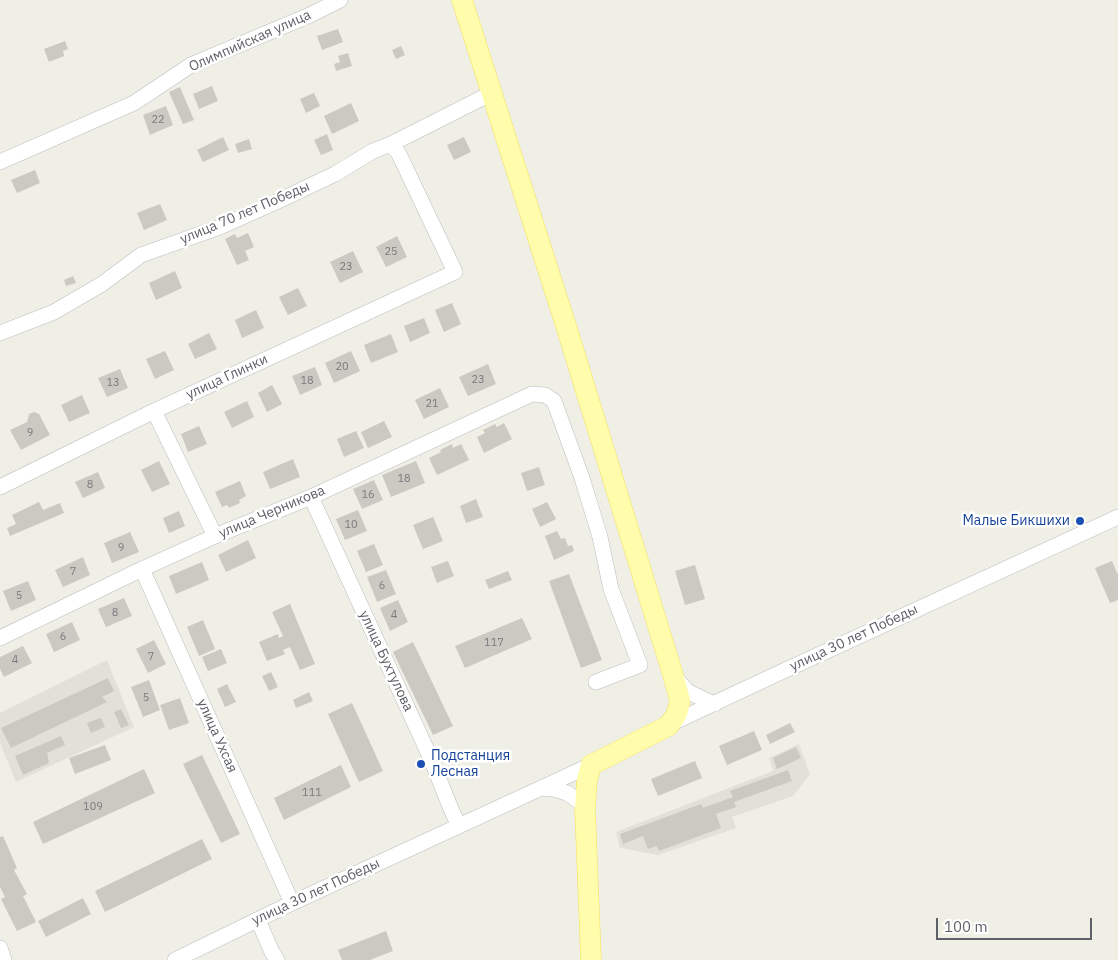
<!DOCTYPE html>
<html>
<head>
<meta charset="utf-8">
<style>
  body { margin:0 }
  #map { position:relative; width:1118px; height:960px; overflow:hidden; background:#f0efe5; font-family:"IBM Plex Sans",sans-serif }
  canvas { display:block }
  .scale { position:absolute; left:936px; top:918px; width:156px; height:22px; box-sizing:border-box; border:2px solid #5d6066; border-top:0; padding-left:6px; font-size:15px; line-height:18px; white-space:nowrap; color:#5d6066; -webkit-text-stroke:4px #fff; paint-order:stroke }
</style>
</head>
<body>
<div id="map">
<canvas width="1118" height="960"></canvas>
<div class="scale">100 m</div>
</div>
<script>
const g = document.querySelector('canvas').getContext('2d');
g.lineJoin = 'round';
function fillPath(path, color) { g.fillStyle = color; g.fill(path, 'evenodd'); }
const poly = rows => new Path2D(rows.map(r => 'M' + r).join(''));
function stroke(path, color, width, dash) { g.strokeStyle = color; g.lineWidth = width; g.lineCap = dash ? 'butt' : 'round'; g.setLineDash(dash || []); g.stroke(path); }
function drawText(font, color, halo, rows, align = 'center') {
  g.font = font + ' "IBM Plex Sans",sans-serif'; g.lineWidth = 5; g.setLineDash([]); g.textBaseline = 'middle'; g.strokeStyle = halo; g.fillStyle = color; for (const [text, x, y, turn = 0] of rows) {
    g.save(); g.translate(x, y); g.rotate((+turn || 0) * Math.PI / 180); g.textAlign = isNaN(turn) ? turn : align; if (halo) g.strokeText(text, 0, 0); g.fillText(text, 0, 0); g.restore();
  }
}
fillPath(poly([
  [107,660,134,727,16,782,0,743,0,713],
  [799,744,810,774,793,796,732,817,736,828,658,855,620,848,616,832,773,771,769,758]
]), '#e1e0d9');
fillPath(poly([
  [338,29,343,42,322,50,317,36],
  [65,41,68,49,63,51,64,56,49,62,44,49],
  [401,46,405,55,396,59,392,50],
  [348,53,352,66,336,71,334,64,340,62,338,56],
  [212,86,218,101,199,109,193,94],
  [180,87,194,120,183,124,169,92],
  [314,93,320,106,306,113,300,99],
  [351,103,359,121,332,134,324,116],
  [166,106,173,125,150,135,143,115],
  [327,134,333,150,321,155,314,140],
  [223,137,229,150,203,162,197,150],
  [464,137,471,152,454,160,447,145],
  [249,139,252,149,238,153,235,144],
  [35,170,40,183,17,193,11,180],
  [160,204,167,220,144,230,137,213],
  [248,233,254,247,245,251,249,260,237,265,225,239,235,234,237,238],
  [397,236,407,257,386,267,376,247],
  [353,251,363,272,340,283,330,262],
  [175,271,182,288,156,300,149,283],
  [73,276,76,283,66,286,64,280],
  [298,288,307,306,288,315,279,297],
  [452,303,461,324,444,332,435,310],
  [256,310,264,328,242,338,235,320],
  [424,318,430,333,410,342,404,326],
  [209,333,217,349,195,359,188,344],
  [391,334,398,352,371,363,364,345],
  [165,351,174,370,155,379,146,359],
  [351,351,360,371,334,383,325,363],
  [488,364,496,384,468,396,459,377],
  [315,367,322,385,300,395,292,376],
  [120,369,128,388,107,397,98,378],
  [272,385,282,404,267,412,258,393],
  [440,388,449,407,424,419,415,400],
  [82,395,90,413,69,422,61,405],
  [247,401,254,417,232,428,224,412],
  [34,412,39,414,50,435,21,450,10,430,27,422,29,414],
  [384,421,392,437,368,448,361,432],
  [504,423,512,439,484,453,477,437,485,433,483,430,495,424,497,427],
  [199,426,207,444,188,452,181,434],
  [356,431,364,448,344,457,337,439],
  [452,444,453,448,461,444,469,460,437,475,429,458,441,452,440,450],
  [293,459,300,477,270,489,263,472],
  [159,461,170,484,152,492,141,470],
  [416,461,425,483,391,497,382,475],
  [539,467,545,485,527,491,521,473],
  [98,472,105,488,83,498,75,482],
  [374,480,383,500,362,509,353,489],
  [240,481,246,496,239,500,240,503,229,508,227,505,222,507,215,492],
  [476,499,483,517,466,523,460,506],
  [39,502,43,510,60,503,64,513,10,536,7,528,16,524,12,515],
  [547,502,556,519,540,527,532,509],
  [358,510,367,531,345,540,336,519],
  [179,511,185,526,169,533,163,518],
  [433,517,443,541,423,549,413,525],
  [557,531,561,539,565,538,568,546,572,545,574,551,554,560,545,536],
  [130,532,139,552,112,563,104,543],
  [248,540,256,558,226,572,218,555],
  [374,544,383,565,366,572,357,551],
  [83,557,90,575,63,587,55,570],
  [448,561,454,576,437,583,431,567],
  [1112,561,1117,573,1118,573,1118,600,1110,603,1095,568],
  [202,562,209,580,176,594,169,576],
  [695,565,705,599,685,605,675,571],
  [386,570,396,594,377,602,367,577],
  [508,571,512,580,489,589,485,580],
  [569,574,602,660,581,668,549,581],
  [28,581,36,600,11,611,3,591],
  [124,598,132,616,106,627,98,609],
  [398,600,408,622,390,631,380,608],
  [290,604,315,664,300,670,290,647,283,650,285,654,267,661,259,642,278,634,279,638,283,636,272,612],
  [522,618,532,639,465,668,455,646],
  [203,620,215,649,199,656,187,627],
  [72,622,80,640,54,652,46,634],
  [154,640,166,664,148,673,136,649],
  [413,642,453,726,433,735,393,652],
  [23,646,32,663,4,677,0,669,0,657],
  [221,649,227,663,208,671,202,657],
  [271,672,278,687,269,691,262,676],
  [108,678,114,691,102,697,107,702,11,748,1,728],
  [149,680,160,710,143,717,131,687],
  [227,684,236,702,225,707,217,689],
  [309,692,313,701,296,708,293,700],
  [180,698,189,723,169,730,160,705],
  [352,703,383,771,359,782,328,714],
  [121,709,129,725,121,728,114,712],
  [101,718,105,727,91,733,87,723],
  [790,723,795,732,770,744,766,735],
  [754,731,762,750,727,765,719,746],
  [61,736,65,745,47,753,49,763,23,775,15,756],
  [105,745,111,760,75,774,69,758],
  [796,747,801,758,777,769,773,758],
  [202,755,240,834,221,843,183,764],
  [695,761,702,778,658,796,651,779],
  [341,765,351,787,284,820,274,798],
  [144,769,155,793,43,844,33,822],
  [788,770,792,781,734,802,736,807,716,814,721,828,659,851,657,846,648,849,643,836,623,844,620,834,701,804,703,808,733,797,730,791],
  [3,836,17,868,14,870,27,894,23,896,36,922,17,931,1,899,5,897,0,887,0,837],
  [202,839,212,859,105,912,95,891],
  [83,898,91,914,46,937,38,921],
  [386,931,393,951,370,960,342,960,338,950]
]), '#cbc9c2');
const minor = poly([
  [0,162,134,103,191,65,310,15,340,0],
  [0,333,54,312,102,284,141,255,220,227,276,202,335,174,373,151,391,144,492,93],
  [154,411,215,536],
  [0,487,154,411,455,272,399,154,391,144],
  [311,497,431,759,451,809,459,826],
  [142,569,292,903],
  [0,638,142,569,215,536,311,497,532,394,545,395,554,401,582,478,600,537,611,589,640,665,596,682],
  [675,677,687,691,705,700,715,704],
  [668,725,779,673,1118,517],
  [542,788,554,789,567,793,580,802,585,808],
  [258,920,272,952,277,960],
  [0,948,4,960],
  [175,960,292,903,591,765]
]);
const major = poly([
  [462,0,567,329,673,675,680,700,678,710,675,717,668,726,591,765,587,780,585,808,591,960]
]);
stroke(minor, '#babcc1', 16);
stroke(major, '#f4df59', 21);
stroke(minor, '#fff', 15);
stroke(major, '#fffdab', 20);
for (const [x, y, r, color] of [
  [1080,521,5,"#1a4fb4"],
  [421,764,5,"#1a4fb4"]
]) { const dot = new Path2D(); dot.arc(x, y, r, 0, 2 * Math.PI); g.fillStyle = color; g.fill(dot); stroke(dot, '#fff', 2); }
drawText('11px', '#787a7d', null, [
  ["22",158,120],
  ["25",391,252],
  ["23",346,267],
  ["20",342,367],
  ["23",478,380],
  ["18",307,381],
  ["13",113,383],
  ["21",432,404],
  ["9",30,433],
  ["18",404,479],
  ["8",90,485],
  ["16",368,495],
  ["10",351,525],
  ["9",121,548],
  ["7",73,572],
  ["6",382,586],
  ["5",19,596],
  ["8",115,613],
  ["4",394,615],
  ["6",63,637],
  ["117",494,643],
  ["7",151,657],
  ["4",15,660],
  ["5",146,698],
  ["111",312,793],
  ["109",93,807]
]);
drawText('14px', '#5d6066', '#fff', [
  ["Олимпийская улица",250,41,-24],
  ["улица 70 лет Победы",245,213,-23],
  ["улица Глинки",227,377,-25],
  ["улица Черникова",272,512,-23],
  ["улица 30 лет Победы",854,638,-25],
  ["улица Бухтулова",386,661,65],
  ["улица Ухсая",217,736,66],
  ["улица 30 лет Победы",316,892,-25]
]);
drawText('14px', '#164399', '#fff', [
  ["Малые Бикшихи",1070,521],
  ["Подстанция",431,756,"left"],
  ["Лесная",431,772,"left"]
], 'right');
</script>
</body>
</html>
